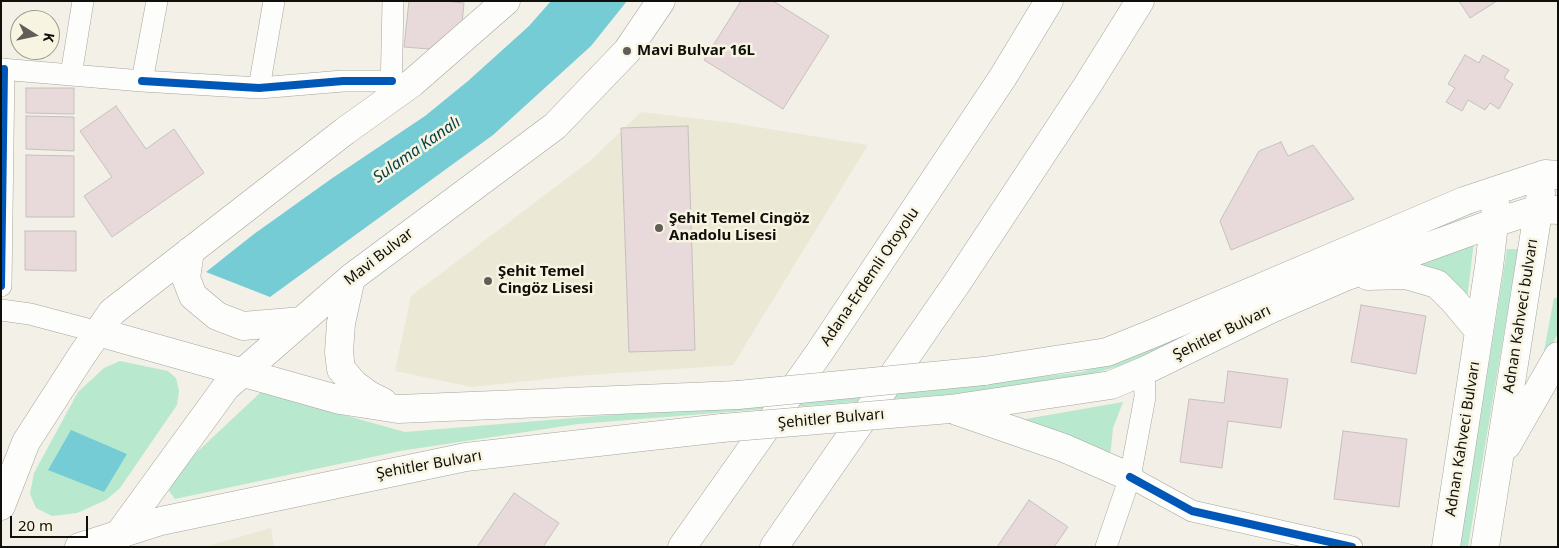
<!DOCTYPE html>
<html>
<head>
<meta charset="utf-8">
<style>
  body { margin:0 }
  #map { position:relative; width:1559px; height:548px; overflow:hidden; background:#f3f0e7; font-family:"Noto Sans",sans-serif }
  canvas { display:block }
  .frame { position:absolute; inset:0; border:2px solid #110f0a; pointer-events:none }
  .north { position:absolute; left:10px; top:10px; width:50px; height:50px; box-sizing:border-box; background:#f8f4e2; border:1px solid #9c988c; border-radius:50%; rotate:100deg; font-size:14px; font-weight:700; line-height:20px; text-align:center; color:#110f0a }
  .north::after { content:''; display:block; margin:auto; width:18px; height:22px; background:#605e57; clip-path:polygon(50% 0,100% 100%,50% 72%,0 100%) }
  .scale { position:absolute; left:10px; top:516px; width:78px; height:22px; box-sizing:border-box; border:2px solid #110f0a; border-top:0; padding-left:6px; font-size:15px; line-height:18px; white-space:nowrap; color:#110f0a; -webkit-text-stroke:4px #f8f4e2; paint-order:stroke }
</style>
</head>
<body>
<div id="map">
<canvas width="1559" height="548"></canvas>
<div class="frame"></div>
<div class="north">K</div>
<div class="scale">20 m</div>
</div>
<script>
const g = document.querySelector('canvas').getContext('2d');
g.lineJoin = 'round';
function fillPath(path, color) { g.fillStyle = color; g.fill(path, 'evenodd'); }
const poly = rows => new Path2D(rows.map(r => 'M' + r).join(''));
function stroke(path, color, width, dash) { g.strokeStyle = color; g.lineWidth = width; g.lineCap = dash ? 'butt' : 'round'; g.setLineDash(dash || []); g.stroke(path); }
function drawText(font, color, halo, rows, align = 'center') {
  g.font = font + ' "Noto Sans",sans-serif'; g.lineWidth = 5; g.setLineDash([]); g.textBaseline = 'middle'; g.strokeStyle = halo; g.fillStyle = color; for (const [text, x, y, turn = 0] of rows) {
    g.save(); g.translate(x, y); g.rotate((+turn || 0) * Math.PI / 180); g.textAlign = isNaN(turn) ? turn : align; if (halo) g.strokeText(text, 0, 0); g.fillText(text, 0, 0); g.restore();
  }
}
fillPath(poly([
  [641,112,726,122,868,145,733,365,575,376,472,387,395,371,411,296,590,161],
  [271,528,274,547,204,547]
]), '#ece8d6');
fillPath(poly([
  [1479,211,1129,363,1082,377,955,394,578,424,400,451,175,499,169,491,179,469,261,392,405,432,959,386,1082,372,1128,356,1439,222],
  [1474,241,1467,299,1409,266],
  [1507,249,1518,249,1468,547,1460,547],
  [1554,298,1558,298,1558,333,1541,367],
  [120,361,168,371,176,378,179,391,177,405,120,488,106,500,77,513,52,516,36,508,30,494,34,473,78,392,104,368],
  [1123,402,1113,428,1110,458,1014,421]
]), '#b8e8ce');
fillPath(poly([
  [551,1,627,1,591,46,493,135,270,297,206,272,254,234,331,179,425,116,468,81,529,26],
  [71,430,127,454,104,492,48,470]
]), '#76ccd5');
const building = poly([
  [409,1,445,1,464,3,462,23,429,49,404,47,409,1],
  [741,1,773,1,829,36,783,109,704,60,741,1],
  [1459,1,1497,1,1470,18,1459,1],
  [1465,55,1479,63,1483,55,1509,70,1504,78,1513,84,1499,109,1490,103,1485,110,1468,100,1462,111,1446,102,1455,88,1448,84,1465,55],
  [26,88,74,88,74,114,26,113,26,88],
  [116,106,146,149,174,129,204,173,112,237,84,196,112,177,80,131,116,106],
  [26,116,74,117,74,151,26,149,26,116],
  [688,126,695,350,629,352,621,128,688,126],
  [1281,142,1288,156,1313,145,1354,199,1231,250,1220,221,1259,151,1281,142],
  [26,155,74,156,74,217,26,217,26,155],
  [25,231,76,231,76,271,25,270,25,231],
  [1361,305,1426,316,1416,374,1351,362,1361,305],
  [1228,371,1288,379,1281,428,1228,421,1222,468,1180,462,1189,399,1224,403,1228,371],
  [1343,431,1407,439,1399,507,1334,499,1343,431],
  [514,493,559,523,543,547,477,547,514,493],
  [1029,500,1068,527,1054,547,997,547,1029,500]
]);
fillPath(building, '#e8d9da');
stroke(building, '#c5c0bd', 1);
const street = poly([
  [1,69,142,81,157,1],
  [71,75,83,1],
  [142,81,259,88,343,81,392,81],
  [259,88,274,1],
  [391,95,393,1],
  [1,286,4,69],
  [1,310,30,314,98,332],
  [1130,477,1192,511,1352,547],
  [1106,547,1130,477,1145,397,1144,371]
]);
const primary = poly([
  [190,251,186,278,193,296,217,316,243,326,302,321],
  [1368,276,1406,275,1437,284,1454,301,1479,331],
  [351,278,341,323,339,352,341,369,354,384,369,395,383,402],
  [98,332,340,400,398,409,738,395],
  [984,371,1107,352,1154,333,1464,201,1545,174,1558,175],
  [950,409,1111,385,1144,371,1271,309,1347,276,1494,223,1538,209,1558,210],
  [954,410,1064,448,1130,477],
  [1507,445,1558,356],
  [1,506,26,442,82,355,112,312,345,131,412,83,506,1],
  [119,534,226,387,351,278,555,126,627,51,661,1],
  [79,547,161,521,466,457,722,428],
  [1446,547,1489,267,1496,207],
  [1485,547,1541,193]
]);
const highway = poly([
  [682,547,819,353,1003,77,1049,1],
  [774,547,957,283,1087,86,1140,1]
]);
stroke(street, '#a5a49c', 22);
stroke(primary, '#a5a49c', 29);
stroke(highway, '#a5a49c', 29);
stroke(street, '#fdfdfb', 21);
stroke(primary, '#fdfdfb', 28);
stroke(highway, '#fdfdfb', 28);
const primaryBridge = poly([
  [738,395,984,371],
  [722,428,950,409]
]);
stroke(primaryBridge, '#a5a49c', 29, []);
stroke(primaryBridge, '#fdfdfb', 28);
stroke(poly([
  [142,81,259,88,343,81,392,81],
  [1,286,4,69],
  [1130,477,1192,511,1352,547]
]), '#0057b8', 8);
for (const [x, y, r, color] of [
  [627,51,5,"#605e57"],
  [659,228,5,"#605e57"],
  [488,281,5,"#605e57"]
]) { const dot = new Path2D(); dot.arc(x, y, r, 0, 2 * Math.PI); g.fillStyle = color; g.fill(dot); stroke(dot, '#f8f4e2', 2); }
drawText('bold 15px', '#110f0a', '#f8f4e2', [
  ["Mavi Bulvar 16L",637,51],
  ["Şehit Temel Cingöz",669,219],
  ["Anadolu Lisesi",669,236],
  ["Şehit Temel",498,272],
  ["Cingöz Lisesi",498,289]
], 'left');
drawText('15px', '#110f0a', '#f8f4e2', [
  ["Mavi Bulvar",379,257,-38],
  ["Adana-Erdemli Otoyolu",870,277,-56],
  ["Adnan Kahveci bulvarı",1521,316,-81],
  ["Şehitler Bulvarı",1222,333,-26],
  ["Şehitler Bulvarı",831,419,-5],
  ["Adnan Kahveci Bulvarı",1463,439,-81],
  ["Şehitler Bulvarı",429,465,-10]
]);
drawText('italic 16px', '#033e45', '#f8f4e2', [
  ["Sulama Kanalı",417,150,-35]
]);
</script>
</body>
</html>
